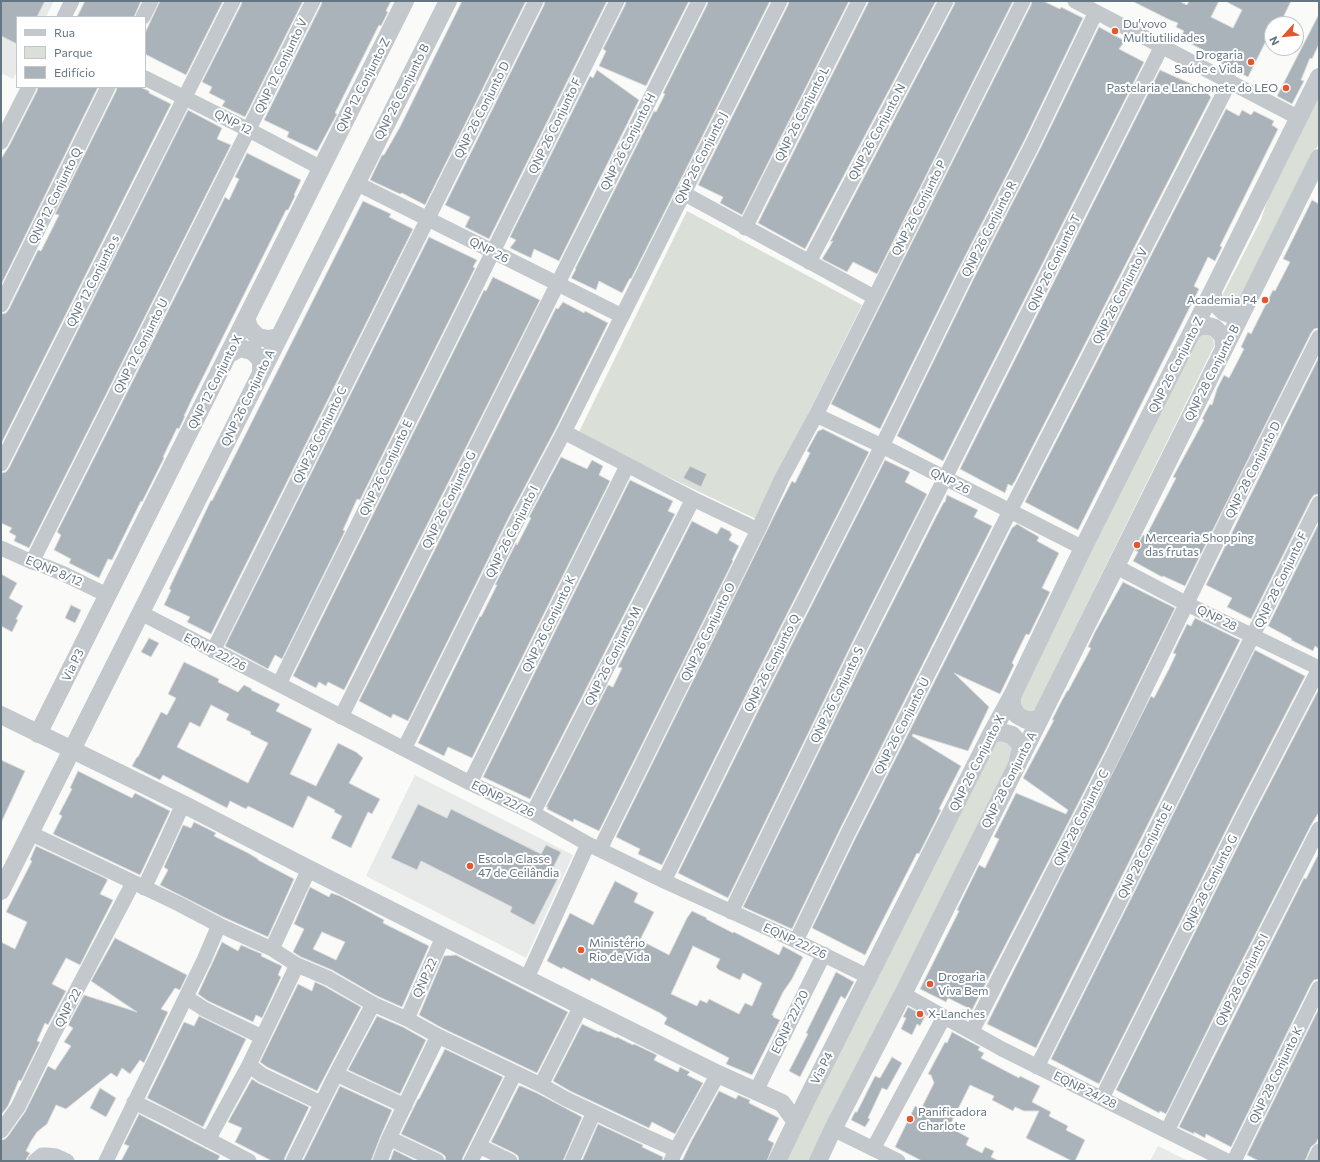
<!DOCTYPE html>
<html>
<head>
<meta charset="utf-8">
<style>
  body { margin:0 }
  #map { position:relative; width:1320px; height:1162px; overflow:hidden; background:#fafaf8; font-family:Commissioner,sans-serif }
  canvas { display:block }
  .frame { position:absolute; inset:0; border:2px solid #657683; pointer-events:none }
  .legend { position:absolute; left:16px; top:16px; width:130px; height:72px; box-sizing:border-box; background:#fff; border:1px solid #c1c8cd; margin:0; padding:5px 7px; list-style:none; font-size:12px; color:#657683 }
  .legend li { display:flex; align-items:center; gap:8px; height:20px }
  .legend b { width:20px; border:1px solid #c1c8cd }
  .north { position:absolute; left:1264px; top:16px; width:40px; height:40px; box-sizing:border-box; background:#fff; border:1px solid #c1c8cd; border-radius:50%; rotate:243deg; font-size:11px; font-weight:700; line-height:16px; text-align:center; color:#657683 }
  .north::after { content:''; display:block; margin:auto; width:14px; height:18px; background:#e4572e; clip-path:polygon(50% 0,100% 100%,50% 72%,0 100%) }
</style>
</head>
<body>
<div id="map">
<canvas width="1320" height="1162"></canvas>
<div class="frame"></div>
<ul class="legend">
<li><b style="height:5px;background:#c3c8cc"></b>Rua</li>
<li><b style="height:11px;background:#dadfd7"></b>Parque</li>
<li><b style="height:11px;background:#aab3b9"></b>Edifício</li>
</ul>
<div class="north">N</div>
</div>
<script>
const g = document.querySelector('canvas').getContext('2d');
g.lineJoin = 'round';
function fillPath(path, color) { g.fillStyle = color; g.fill(path, 'evenodd'); }
const poly = rows => new Path2D(rows.map(r => 'M' + r).join(''));
function stroke(path, color, width, dash) { g.strokeStyle = color; g.lineWidth = width; g.lineCap = dash ? 'butt' : 'round'; g.setLineDash(dash || []); g.stroke(path); }
function drawText(font, color, halo, rows, align = 'center') {
  g.font = font + ' Commissioner,sans-serif'; g.lineWidth = 4; g.setLineDash([]); g.textBaseline = 'middle'; g.strokeStyle = halo; g.fillStyle = color; for (const [text, x, y, turn = 0] of rows) {
    g.save(); g.translate(x, y); g.rotate((+turn || 0) * Math.PI / 180); g.textAlign = isNaN(turn) ? turn : align; if (halo) g.strokeText(text, 0, 0); g.fillText(text, 0, 0); g.restore();
  }
}
fillPath(poly([
  [1,1,54,1,46,17,17,17,17,72,13,79,1,73],
  [415,775,573,855,526,958,366,876],
  [1158,1146,1188,1161,1150,1161]
]), '#e8e9e9');
fillPath(poly([
  [1319,90,1319,143,1239,302,1236,304,1230,304,1225,300,1223,294,1261,220,1274,180],
  [687,211,862,305,756,519,578,434],
  [1208,334,1213,339,1214,346,1035,709,1029,711,1025,711,1017,700,1197,335],
  [1000,740,1010,743,1013,753,810,1161,786,1161,994,744]
]), '#dadfd7');
const building = poly([
  [1,1,45,1,37,17,17,17,17,44,1,36,1,1],
  [85,1,141,1,134,17,77,17,85,1],
  [160,1,223,1,186,75,145,54,145,33,160,1],
  [242,1,303,1,245,117,222,106,225,101,209,93,212,87,202,82,241,5,242,1],
  [322,1,391,1,386,11,388,12,381,26,379,25,335,113,337,114,317,151,287,137,289,132,264,120,321,5,322,1],
  [462,1,526,1,425,205,402,193,400,194,370,180,382,155,384,155,400,127,462,1],
  [545,1,607,1,489,239,465,227,470,217,445,205,544,5,545,1],
  [626,1,689,1,646,86,599,66,606,51,603,49,625,5,626,1],
  [708,1,770,1,631,279,630,278,622,293,599,281,596,290,571,278,576,269,575,269,654,111,656,112,665,94,663,93,707,5,708,1],
  [789,1,849,1,742,215,720,203,723,197,698,185,788,5,789,1],
  [869,1,936,1,805,249,758,223,869,1],
  [955,1,1013,1,877,274,853,262,847,272,822,259,833,241,830,242,954,5,955,1],
  [1032,1,1043,1,1060,9,1061,7,1083,18,1024,141,957,272,880,429,831,404,1031,5,1032,1],
  [1132,1,1179,1,1187,5,1189,1,1219,1,1211,17,1233,28,1242,10,1225,1,1291,1,1280,24,1276,22,1275,24,1272,24,1272,29,1248,77,1218,62,1220,59,1180,38,1184,31,1176,27,1178,23,1170,20,1132,1],
  [1319,14,1319,44,1312,59,1310,58,1301,80,1304,81,1292,104,1277,96,1319,14],
  [1099,27,1125,41,1119,49,1144,62,943,461,897,436,973,280,1040,149,1099,27],
  [597,70,639,100,559,261,534,249,531,258,510,248,516,240,510,237,590,76,593,78,597,70],
  [1160,70,1205,90,1211,97,1014,483,1014,482,1012,486,1008,484,1005,493,960,469,1160,70],
  [38,87,98,87,1,285,1,159,9,146,37,91,38,87],
  [117,87,140,87,149,91,149,93,171,104,1,444,1,314,6,313,9,309,38,250,41,251,59,215,55,214,116,91,117,87],
  [1226,109,1239,116,1242,110,1251,115,1254,111,1274,121,1272,125,1278,129,1220,246,1222,247,1215,261,1208,257,1194,286,1199,289,1078,530,1025,502,1226,109],
  [188,110,222,128,217,139,231,145,29,548,14,541,16,536,9,532,12,528,1,523,1,473,6,472,9,468,188,110],
  [247,153,301,180,294,195,295,196,288,210,286,210,192,399,184,416,185,416,179,429,177,428,163,457,164,458,142,502,141,501,112,560,108,559,99,578,69,563,71,559,54,550,61,535,57,532,225,197,229,200,239,179,235,177,247,153],
  [1312,200,1319,204,1319,328,1314,329,1311,333,1185,586,1163,576,1162,577,1133,561,1138,552,1135,550,1143,535,1146,536,1176,478,1173,477,1204,420,1202,419,1210,404,1212,405,1217,389,1224,375,1229,378,1244,349,1241,347,1248,332,1251,334,1273,290,1275,291,1290,262,1283,259,1312,200],
  [363,201,391,214,389,217,413,229,211,634,187,622,190,617,164,605,171,590,169,589,211,500,212,501,363,201],
  [429,237,477,260,473,267,475,268,360,500,357,499,343,530,345,531,282,659,275,655,268,669,225,646,429,237],
  [493,277,540,300,344,690,328,682,326,686,319,682,316,688,293,676,484,290,486,291,493,277],
  [563,302,584,313,585,311,608,323,556,428,509,517,408,721,393,714,391,718,359,701,556,308,558,309,563,302],
  [1319,357,1319,494,1314,495,1311,499,1251,619,1227,607,1232,598,1206,585,1319,357],
  [823,429,869,452,743,701,662,865,638,854,640,849,616,837,777,510,792,481,795,483,810,453,807,451,818,431,823,429],
  [561,457,587,469,592,460,603,466,599,475,610,481,472,758,448,747,444,756,418,743,480,616,481,617,497,585,495,585,516,543,517,545,531,518,529,517,561,457],
  [885,460,910,472,905,482,927,494,852,643,728,898,678,873,759,709,885,460],
  [690,466,707,474,701,487,683,478,690,466],
  [630,480,673,501,668,511,675,514,530,799,483,777,630,480],
  [947,495,978,510,974,517,992,526,840,829,792,929,743,907,868,651,936,517,944,502,945,502,947,495],
  [692,521,717,534,721,527,731,532,730,533,732,534,729,540,739,546,732,560,733,561,599,831,574,819,573,822,547,809,548,807,546,807,608,685,613,687,622,668,618,667,692,521],
  [1319,523,1319,649,1315,646,1313,651,1291,640,1292,639,1268,626,1319,523],
  [1017,524,1039,537,1037,541,1059,553,1042,588,1050,592,1029,635,1026,634,1012,663,1014,665,1000,694,954,673,989,707,968,751,913,734,912,736,961,766,939,809,941,810,919,854,917,853,865,955,812,928,856,837,1012,528,1017,524],
  [1,574,17,583,9,598,23,606,16,619,18,620,12,632,1,626,1,574],
  [1123,582,1175,608,1106,749,972,1010,948,998,946,1002,920,989,959,911,957,910,979,865,985,868,999,839,994,837,1016,793,1066,814,1068,810,1023,778,1054,720,1052,720,1059,706,1067,691,1068,691,1091,648,1088,647,1095,632,1123,582],
  [71,605,81,610,75,623,65,618,71,605],
  [1195,618,1240,640,1036,1048,987,1024,1151,696,1154,698,1169,669,1176,654,1173,653,1187,624,1191,626,1195,618],
  [149,638,159,643,151,657,141,652,149,638],
  [1255,650,1305,676,1236,810,1099,1084,1051,1059,1255,650],
  [184,662,219,679,218,682,238,692,244,685,252,689,251,690,280,704,276,711,312,729,290,774,316,786,338,743,356,752,363,758,349,783,380,799,372,814,368,812,351,848,331,838,342,816,334,812,335,810,308,796,293,828,248,806,246,809,230,801,227,808,163,775,160,780,132,766,137,757,138,757,161,712,167,715,176,698,168,694,184,662],
  [211,705,229,714,226,720,251,732,250,734,268,743,248,783,177,747,190,722,200,727,211,705],
  [1319,689,1319,812,1311,825,1230,984,1166,1114,1160,1111,1159,1113,1116,1090,1252,818,1319,689],
  [1,760,25,771,1,823,1,760],
  [78,771,132,798,135,793,170,811,140,875,53,834,62,816,59,814,72,789,70,788,78,771],
  [418,804,447,818,451,809,541,854,546,845,561,852,550,874,558,878,534,925,510,912,512,907,421,861,417,870,391,858,418,804],
  [194,822,216,833,214,836,248,853,258,859,258,860,294,879,268,937,223,917,160,885,168,870,164,867,183,825,191,828,194,822],
  [36,846,107,879,107,881,100,894,113,900,80,965,66,958,52,984,66,991,48,1025,45,1023,37,1041,40,1042,21,1081,19,1080,8,1106,1,1115,1,942,15,949,27,922,6,912,32,861,30,860,36,846],
  [1319,853,1319,979,1314,980,1311,984,1231,1147,1206,1134,1205,1138,1194,1132,1194,1134,1179,1127,1304,878,1306,879,1319,853],
  [615,881,638,893,634,902,654,912,640,940,669,955,687,918,692,911,707,918,706,919,733,933,734,932,779,955,783,946,803,957,792,979,783,992,772,1015,774,1016,773,1017,780,1020,752,1075,726,1064,729,1058,664,1024,667,1018,660,1013,591,978,590,981,563,967,562,969,547,961,570,913,593,925,615,881],
  [693,946,720,959,716,967,719,970,740,980,743,973,762,983,752,1006,745,1003,739,1014,709,999,707,1003,700,1000,697,1006,671,994,693,946],
  [310,887,329,897,331,893,340,896,384,920,383,923,429,946,402,1007,377,996,332,970,301,957,293,952,304,929,294,924,310,887],
  [322,932,345,942,336,960,313,949,322,932],
  [115,938,187,975,180,990,175,988,161,1009,168,1012,144,1063,140,1060,130,1074,122,1068,117,1077,111,1073,66,1109,56,1105,47,1124,37,1132,31,1141,26,1151,30,1153,27,1158,26,1161,1,1161,1,1140,5,1139,8,1136,25,1112,48,1066,55,1070,71,1046,64,1042,73,1028,68,1025,84,995,137,1012,91,981,115,938],
  [222,942,238,951,241,945,262,954,261,956,282,966,278,975,281,977,262,1018,256,1015,253,1022,208,1001,198,994,222,942],
  [456,955,568,1012,537,1073,442,1028,419,1015,444,956,456,955],
  [836,972,854,982,845,999,841,996,800,1077,789,1071,808,1034,806,1033,836,972],
  [315,982,324,986,361,1007,317,1091,267,1067,260,1062,298,984,312,991,315,982],
  [908,1007,925,1016,920,1026,917,1024,912,1035,901,1029,906,1018,903,1017,908,1007],
  [1319,1008,1319,1137,1316,1143,1311,1147,1305,1161,1259,1161,1247,1155,1319,1008],
  [199,1016,246,1039,203,1127,147,1098,184,1022,194,1026,199,1016],
  [377,1016,403,1027,426,1040,400,1094,348,1070,377,1016],
  [582,1024,599,1032,600,1031,616,1038,617,1037,633,1045,634,1044,657,1055,654,1060,678,1072,680,1067,690,1072,687,1075,703,1083,675,1134,652,1122,649,1128,570,1091,553,1081,582,1024],
  [952,1032,980,1047,978,1050,984,1053,981,1058,1019,1078,1020,1076,1040,1086,1032,1102,1051,1112,1049,1116,1068,1126,1066,1130,1085,1140,1075,1161,1072,1161,1026,1138,1039,1111,1024,1111,1015,1107,1013,1111,992,1100,994,1096,970,1085,949,1127,969,1138,966,1145,982,1153,985,1147,994,1151,991,1157,999,1161,922,1161,895,1147,915,1106,921,1109,934,1083,931,1075,928,1074,945,1042,947,1043,952,1032],
  [445,1049,503,1077,463,1157,462,1161,446,1161,445,1156,441,1153,401,1134,418,1099,419,1099,445,1049],
  [892,1057,902,1063,887,1090,882,1088,868,1118,870,1119,865,1127,851,1120,855,1112,857,1112,875,1076,880,1078,892,1057],
  [252,1079,258,1083,309,1107,285,1157,284,1161,272,1161,235,1142,242,1128,228,1122,252,1079],
  [340,1086,392,1110,381,1135,371,1161,303,1161,340,1086],
  [519,1086,521,1086,537,1093,582,1117,563,1161,519,1161,518,1156,514,1153,491,1142,519,1086],
  [100,1088,116,1098,106,1117,90,1108,100,1088],
  [719,1091,736,1099,738,1095,750,1100,749,1103,779,1118,768,1140,774,1143,767,1161,682,1161,691,1142,719,1091],
  [139,1114,220,1156,217,1161,121,1161,129,1146,124,1144,139,1114],
  [598,1124,643,1145,642,1147,663,1157,662,1161,582,1161,598,1124],
  [394,1150,416,1161,390,1161,394,1150]
]);
fillPath(building, '#aab3b9');
stroke(building, '#dcdcda', 1);
stroke(poly([
  [1075,1,1299,118],
  [64,17,72,1],
  [143,17,151,1],
  [145,78,249,130,321,168],
  [1,142,29,87],
  [356,183,622,316],
  [683,193,874,297],
  [745,228,859,1],
  [809,262,946,1],
  [1,305,108,87],
  [816,415,882,446,1083,548],
  [564,432,693,499,758,530],
  [1,464,233,1],
  [1,548,32,562,47,567,64,574,107,595],
  [32,562,313,1],
  [1115,566,1187,604,1319,668],
  [141,613,470,783,533,813,588,844,664,881,796,941,869,977],
  [213,651,536,1],
  [279,684,617,1],
  [341,717,699,1],
  [404,749,517,521,564,432,780,1],
  [470,783,627,466],
  [533,813,693,499],
  [30,833,179,904,219,925,272,949,297,965,328,978,373,1004,407,1019,438,1036,541,1085,566,1099,638,1133,676,1150],
  [600,849,758,530,782,478,816,415,1023,1],
  [664,881,751,705,882,446,965,276,1032,145,1096,12],
  [144,888,163,848,183,804],
  [731,912,860,647,1162,46],
  [796,941,848,833,1010,511,1230,81],
  [272,949,309,869],
  [527,978,588,844],
  [903,994,1002,1049,1227,1161],
  [186,997,204,1009,262,1037],
  [407,1019,443,937],
  [972,1031,1114,753,1234,506,1319,337],
  [249,1065,262,1075,321,1103],
  [1037,1067,1319,503],
  [336,1074,405,1106],
  [541,1085,581,1006],
  [756,1091,824,954],
  [1102,1098,1244,814,1319,669],
  [134,1102,163,1116,249,1161],
  [833,1129,898,1161],
  [1,1131,18,1107,53,1035,133,883],
  [1167,1131,1238,988,1319,829],
  [389,1138,437,1161],
  [208,1140,249,1065,297,965],
  [479,1146,510,1161],
  [873,1149,944,1017],
  [35,1161,42,1155,47,1155,56,1156,67,1161],
  [106,1161,204,960,219,925],
  [293,1161,336,1074,373,1004],
  [380,1161,389,1138,438,1036],
  [471,1161,515,1073],
  [572,1161,594,1112],
  [671,1161,676,1150,718,1074],
  [1234,1161,1319,988],
  [1314,1161,1319,1151]
]), '#c3c8cc', 15);
stroke(poly([
  [1212,292,1216,304,1224,312,1229,314,1241,314],
  [246,319,250,329,258,337,268,339,279,337],
  [1193,331,1198,327,1203,326,1209,326,1215,328,1223,336,1224,347],
  [229,354,240,348,252,351,261,360,261,373],
  [1014,692,1012,696,1012,706,1017,715,1026,720,1030,720,1040,718],
  [1,715,183,804,309,869,581,1006,718,1074,782,1103,796,1122],
  [38,734,405,1],
  [990,736,995,733,1001,732,1012,735,1019,743,1021,749,1018,760],
  [1,891,448,1],
  [777,1161,807,1099,990,736,1014,692,1083,548,1212,292,1319,77],
  [818,1161,833,1129,903,994,1319,158]
]), '#c3c8cc', 18);
for (const [x, y, r, color] of [
  [1115,31,4,"#e4572e"],
  [1251,62,4,"#e4572e"],
  [1286,88,4,"#e4572e"],
  [1265,300,4,"#e4572e"],
  [1137,545,4,"#e4572e"],
  [470,866,4,"#e4572e"],
  [581,950,4,"#e4572e"],
  [930,984,4,"#e4572e"],
  [920,1014,4,"#e4572e"],
  [910,1119,4,"#e4572e"]
]) { const dot = new Path2D(); dot.arc(x, y, r, 0, 2 * Math.PI); g.fillStyle = color; g.fill(dot); stroke(dot, '#fff', 1.5); }
drawText('12px', '#657683', '#fff', [
  ["Du'vovo",1123,24],
  ["Multiutilidades",1123,38],
  ["Drogaria",1243,55,"right"],
  ["Saúde e Vida",1243,69,"right"],
  ["Pastelaria e Lanchonete do LEO",1278,88,"right"],
  ["Academia P4",1257,300,"right"],
  ["Mercearia Shopping",1145,538],
  ["das frutas",1145,552],
  ["Escola Classe",478,859],
  ["47 de Ceilândia",478,873],
  ["Ministério",589,943],
  ["Rio de Vida",589,957],
  ["Drogaria",938,977],
  ["Viva Bem",938,991],
  ["X-Lanches",928,1014],
  ["Panificadora",918,1112],
  ["Charlote",918,1126]
], 'left');
drawText('12px', '#657683', '#fff', [
  ["QNP 12 Conjunto V",281,66,-64],
  ["QNP 12 Conjunto Z",363,85,-63],
  ["QNP 26 Conjunto B",402,92,-63],
  ["QNP 26 Conjunto D",482,110,-63],
  ["QNP 26 Conjunto L",802,114,-63],
  ["QNP 12",233,122,27],
  ["QNP 26 Conjunto F",555,126,-64],
  ["QNP 26 Conjunto N",877,132,-62],
  ["QNP 26 Conjunto H",628,142,-63],
  ["QNP 26 Conjunto J",701,158,-63],
  ["QNP 12 Conjunto Q",55,196,-64],
  ["QNP 26 Conjunto P",919,208,-63],
  ["QNP 26 Conjunto R",989,229,-63],
  ["QNP 26",489,250,27],
  ["QNP 26 Conjunto T",1054,263,-64],
  ["QNP 12 Conjunto s",93,281,-63],
  ["QNP 26 Conjunto V",1120,296,-63],
  ["QNP 12 Conjunto U",141,346,-63],
  ["QNP 26 Conjunto Z",1176,365,-63],
  ["QNP 28 Conjunto B",1212,373,-63],
  ["QNP 12 Conjunto X",215,382,-63],
  ["QNP 26 Conjunto A",248,398,-64],
  ["QNP 26 Conjunto C",320,435,-64],
  ["QNP 26 Conjunto E",386,468,-64],
  ["QNP 28 Conjunto D",1253,470,-63],
  ["QNP 26",950,481,27],
  ["QNP 26 Conjunto G",449,500,-64],
  ["QNP 26 Conjunto I",512,532,-63],
  ["EQNP 8/12",54,571,23],
  ["QNP 28 Conjunto F",1281,580,-64],
  ["QNP 28",1217,618,26],
  ["QNP 26 Conjunto K",549,624,-64],
  ["QNP 26 Conjunto O",708,632,-64],
  ["EQNP 22/26",215,652,27],
  ["QNP 26 Conjunto M",613,656,-63],
  ["QNP 26 Conjunto Q",772,663,-63],
  ["Via P3",73,665,-64],
  ["QNP 26 Conjunto S",837,695,-64],
  ["QNP 26 Conjunto U",902,726,-63],
  ["QNP 26 Conjunto X",977,763,-63],
  ["QNP 28 Conjunto A",1009,780,-63],
  ["EQNP 22/26",503,799,26],
  ["QNP 28 Conjunto C",1081,818,-63],
  ["QNP 28 Conjunto E",1145,851,-63],
  ["QNP 28 Conjunto G",1210,883,-63],
  ["EQNP 22/26",795,941,25],
  ["QNP 22",425,978,-66],
  ["QNP 28 Conjunto I",1242,980,-63],
  ["QNP 22",68,1008,-62],
  ["EQNP 22/20",790,1022,-64],
  ["Via P4",822,1068,-63],
  ["QNP 28 Conjunto K",1276,1075,-64],
  ["EQNP 24/28",1085,1090,26]
]);
</script>
</body>
</html>
